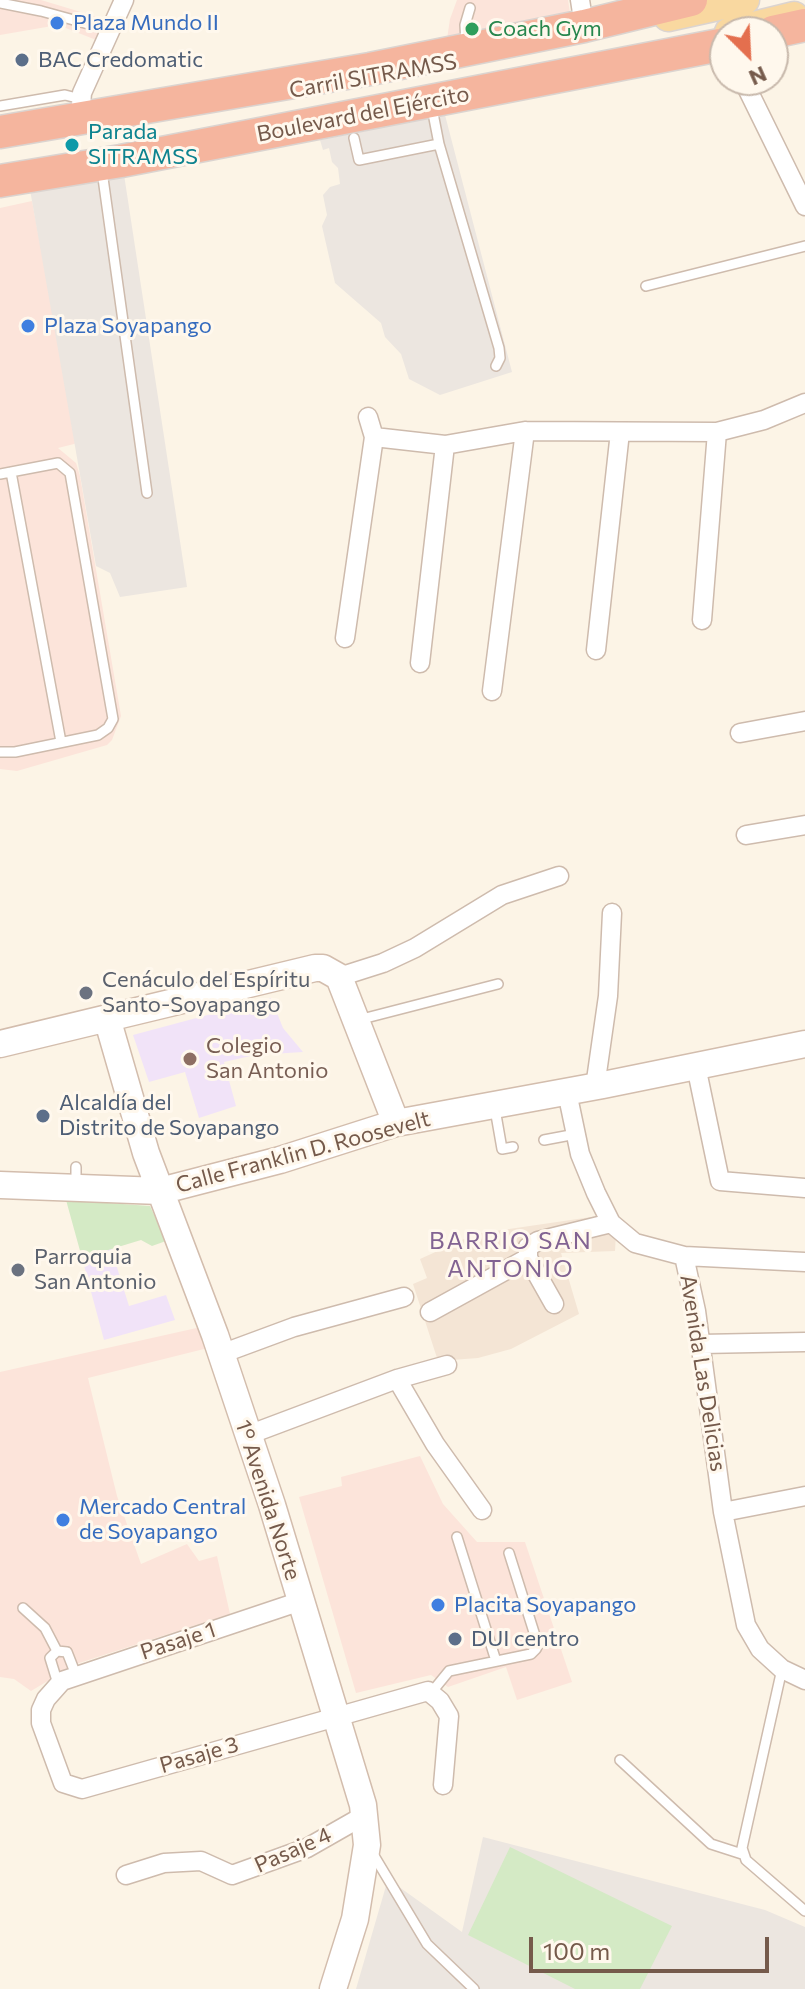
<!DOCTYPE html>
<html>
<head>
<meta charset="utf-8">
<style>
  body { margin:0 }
  #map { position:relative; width:805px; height:1989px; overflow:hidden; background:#fcf4e6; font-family:Commissioner,sans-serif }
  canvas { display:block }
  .north { position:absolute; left:709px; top:16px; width:80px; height:80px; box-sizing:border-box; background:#fff8ed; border:2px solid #c8b9ac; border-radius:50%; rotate:156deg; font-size:22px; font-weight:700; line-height:32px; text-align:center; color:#755a4b }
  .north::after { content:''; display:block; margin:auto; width:28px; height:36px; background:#e46f4e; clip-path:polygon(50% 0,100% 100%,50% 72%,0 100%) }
  .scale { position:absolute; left:529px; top:1937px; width:240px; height:36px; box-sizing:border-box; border:4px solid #755a4b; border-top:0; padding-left:10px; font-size:24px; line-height:28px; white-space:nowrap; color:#755a4b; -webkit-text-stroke:6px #fff8ed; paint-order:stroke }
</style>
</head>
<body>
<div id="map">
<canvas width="805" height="1989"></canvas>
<div class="north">N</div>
<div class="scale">100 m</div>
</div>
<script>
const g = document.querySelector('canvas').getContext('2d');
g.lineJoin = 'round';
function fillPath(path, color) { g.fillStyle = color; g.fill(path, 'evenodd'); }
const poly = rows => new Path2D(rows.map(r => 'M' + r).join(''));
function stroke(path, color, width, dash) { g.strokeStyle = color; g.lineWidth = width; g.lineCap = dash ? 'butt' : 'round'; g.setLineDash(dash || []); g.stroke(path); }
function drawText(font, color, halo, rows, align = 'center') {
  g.font = font + ' Commissioner,sans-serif'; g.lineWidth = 6; g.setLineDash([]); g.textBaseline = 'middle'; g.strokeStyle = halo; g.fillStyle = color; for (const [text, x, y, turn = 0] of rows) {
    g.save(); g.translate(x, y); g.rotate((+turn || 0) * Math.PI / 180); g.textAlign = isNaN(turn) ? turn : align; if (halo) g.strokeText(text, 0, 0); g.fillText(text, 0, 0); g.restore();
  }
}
fillPath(poly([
  [598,1216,616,1234,615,1251,561,1253,579,1314,511,1349,478,1358,438,1361,413,1284,427,1278,420,1259,475,1234]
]), '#f4e5d5');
fillPath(poly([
  [0,0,41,0,114,22,104,43,58,25,0,35],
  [457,0,568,0,570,13,447,39,450,19],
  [32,201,78,443,58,448,76,463,80,476,121,716,112,740,107,745,17,771,0,769,0,208],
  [201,1327,208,1348,88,1378,117,1496,141,1564,187,1544,199,1561,217,1556,230,1614,76,1664,31,1691,14,1679,0,1677,0,1372],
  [420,1456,443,1504,477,1542,525,1542,572,1682,517,1700,506,1667,448,1687,431,1675,356,1693,299,1497,342,1486,341,1477]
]), '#fce4da');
fillPath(poly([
  [445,115,512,372,440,395,409,379,401,354,385,337,381,323,335,283,322,226,327,215,323,195,330,187,340,184,338,168,332,162,329,148,323,150,320,140],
  [123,168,187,587,120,597,110,573,96,566,29,184],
  [483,1837,765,1910,805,1927,805,1989,356,1989,388,1879,462,1932]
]), '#ece6e0');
fillPath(poly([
  [271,998,283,1028,303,1052,255,1055,224,1062,236,1106,199,1118,185,1072,149,1082,133,1035],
  [111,1248,129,1306,166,1295,175,1320,104,1340,82,1258]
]), '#f1e3f8');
fillPath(poly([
  [66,1200,150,1206,166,1241,152,1246,141,1240,82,1258],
  [510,1847,672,1926,640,1989,575,1989,468,1935]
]), '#d4eac5');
const lane = poly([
  [0,3,41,11,110,30],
  [466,44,465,25,470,8],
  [0,106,65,95,81,99],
  [432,108,439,144,499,348,500,358,496,366],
  [354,138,359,160,439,144],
  [102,171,147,493],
  [646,286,805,246],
  [11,472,61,742],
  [0,474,58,463,70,473,113,719,108,728,98,735,15,752,0,752],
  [358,1020,498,984],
  [495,1109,502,1149,513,1147],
  [544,1140,576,1134],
  [76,1187,76,1167],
  [457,1537,496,1661],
  [23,1608,45,1628,57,1651,67,1652,76,1675],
  [57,1651,50,1658,58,1684],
  [782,1669,742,1848,746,1860,805,1911],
  [431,1693,449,1671,531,1654,536,1649,538,1645,509,1553],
  [620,1760,711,1844,742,1854],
  [373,1854,427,1944,474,1989]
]);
const street = poly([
  [580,0,584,26],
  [743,80,805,206],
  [80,118,82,93,124,0],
  [368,417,374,437,445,445,525,431,717,432,764,420,805,403],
  [702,620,717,432],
  [345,638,374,437],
  [596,650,620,432],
  [420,663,445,445],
  [492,691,525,431],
  [740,733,805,721],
  [746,835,805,825],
  [339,977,383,963,415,948,502,895,559,876],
  [696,1066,720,1181,805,1188],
  [595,1087,608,996,612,913],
  [567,1092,580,1154,596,1193,611,1223,635,1243,684,1256,805,1262],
  [684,1256,696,1311,723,1512,746,1625,760,1649,782,1669,805,1680],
  [554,1304,528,1258,528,1247,538,1241,611,1223],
  [430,1312,528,1258],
  [701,1344,805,1342],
  [221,1354,294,1327,404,1297],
  [397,1379,435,1444,482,1510],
  [248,1435,397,1379,447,1365],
  [723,1512,805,1496],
  [301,1601,62,1681,46,1699,41,1710,41,1723,63,1783,82,1789,428,1691,440,1701,449,1716,443,1785],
  [126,1875,164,1863,201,1861,232,1875,307,1848,365,1815]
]);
const secondary = poly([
  [107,1018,146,1153,215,1335,272,1505,363,1805,367,1845,355,1919,333,1989],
  [0,1044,315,968,323,968,339,977,396,1123],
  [0,1185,160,1191,280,1160,396,1123,603,1085,805,1044]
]);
const primary = poly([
  [668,17,745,0],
  [729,32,794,16]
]);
const highway = poly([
  [773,32,805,25],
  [0,132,370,69,584,26,691,0],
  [0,181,121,161,725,44]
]);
stroke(lane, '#cebbad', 12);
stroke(street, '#cebbad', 21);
stroke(secondary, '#d3bdad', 29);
stroke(primary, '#dbd4d0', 31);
stroke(highway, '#dbd4d0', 35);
stroke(lane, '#fff', 9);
stroke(street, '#fff', 18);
stroke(secondary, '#fff', 26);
stroke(primary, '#f9d8a0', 28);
stroke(highway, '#f5b59e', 32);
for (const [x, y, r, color] of [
  [57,23,8,"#3f7fe0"],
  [472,29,8,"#2e9e5b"],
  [22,60,8,"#5c6f8a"],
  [72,145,8,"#0f9aa8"],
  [28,326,8,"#3f7fe0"],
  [86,993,8,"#6b7280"],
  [190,1059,8,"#8d6e63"],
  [43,1116,8,"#5c6f8a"],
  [18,1270,8,"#6b7280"],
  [63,1520,8,"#3f7fe0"],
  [438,1605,8,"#3f7fe0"],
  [455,1639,8,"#5c6f8a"]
]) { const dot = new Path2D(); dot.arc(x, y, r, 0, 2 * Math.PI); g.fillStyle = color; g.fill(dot); stroke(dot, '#fff8ed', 3); }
drawText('22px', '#366cbe', '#fff8ed', [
  ["Plaza Mundo II",73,23],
  ["Plaza Soyapango",44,326],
  ["Mercado Central",79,1507],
  ["de Soyapango",79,1532],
  ["Placita Soyapango",454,1605]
], 'left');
drawText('22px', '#27864d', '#fff8ed', [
  ["Coach Gym",488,29]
], 'left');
drawText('22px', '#4e5e75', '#fff8ed', [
  ["BAC Credomatic",38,60],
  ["Alcaldía del",59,1103],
  ["Distrito de Soyapango",59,1128],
  ["DUI centro",471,1639]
], 'left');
drawText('22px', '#755a4b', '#fff8ed', [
  ["Carril SITRAMSS",373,76,-10],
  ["Boulevard del Ejército",363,114,-11],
  ["Calle Franklin D. Roosevelt",303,1152,-15],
  ["Avenida Las Delicias",703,1373,81],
  ["1° Avenida Norte",268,1500,72],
  ["Pasaje 1",178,1641,-18],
  ["Pasaje 3",199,1755,-16],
  ["Pasaje 4",293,1850,-24]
]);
drawText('22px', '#0d838f', '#fff8ed', [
  ["Parada",88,132],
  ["SITRAMSS",88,157]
], 'left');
drawText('22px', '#5b616d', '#fff8ed', [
  ["Cenáculo del Espíritu",102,980],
  ["Santo-Soyapango",102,1005],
  ["Parroquia",34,1257],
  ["San Antonio",34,1282]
], 'left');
drawText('22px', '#785e54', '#fff8ed', [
  ["Colegio",206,1046],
  ["San Antonio",206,1071]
], 'left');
g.letterSpacing = '2px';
drawText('24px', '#826392', '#fff8ed', [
  ["BARRIO SAN",511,1241],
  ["ANTONIO",511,1269]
]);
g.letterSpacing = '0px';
</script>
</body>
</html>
